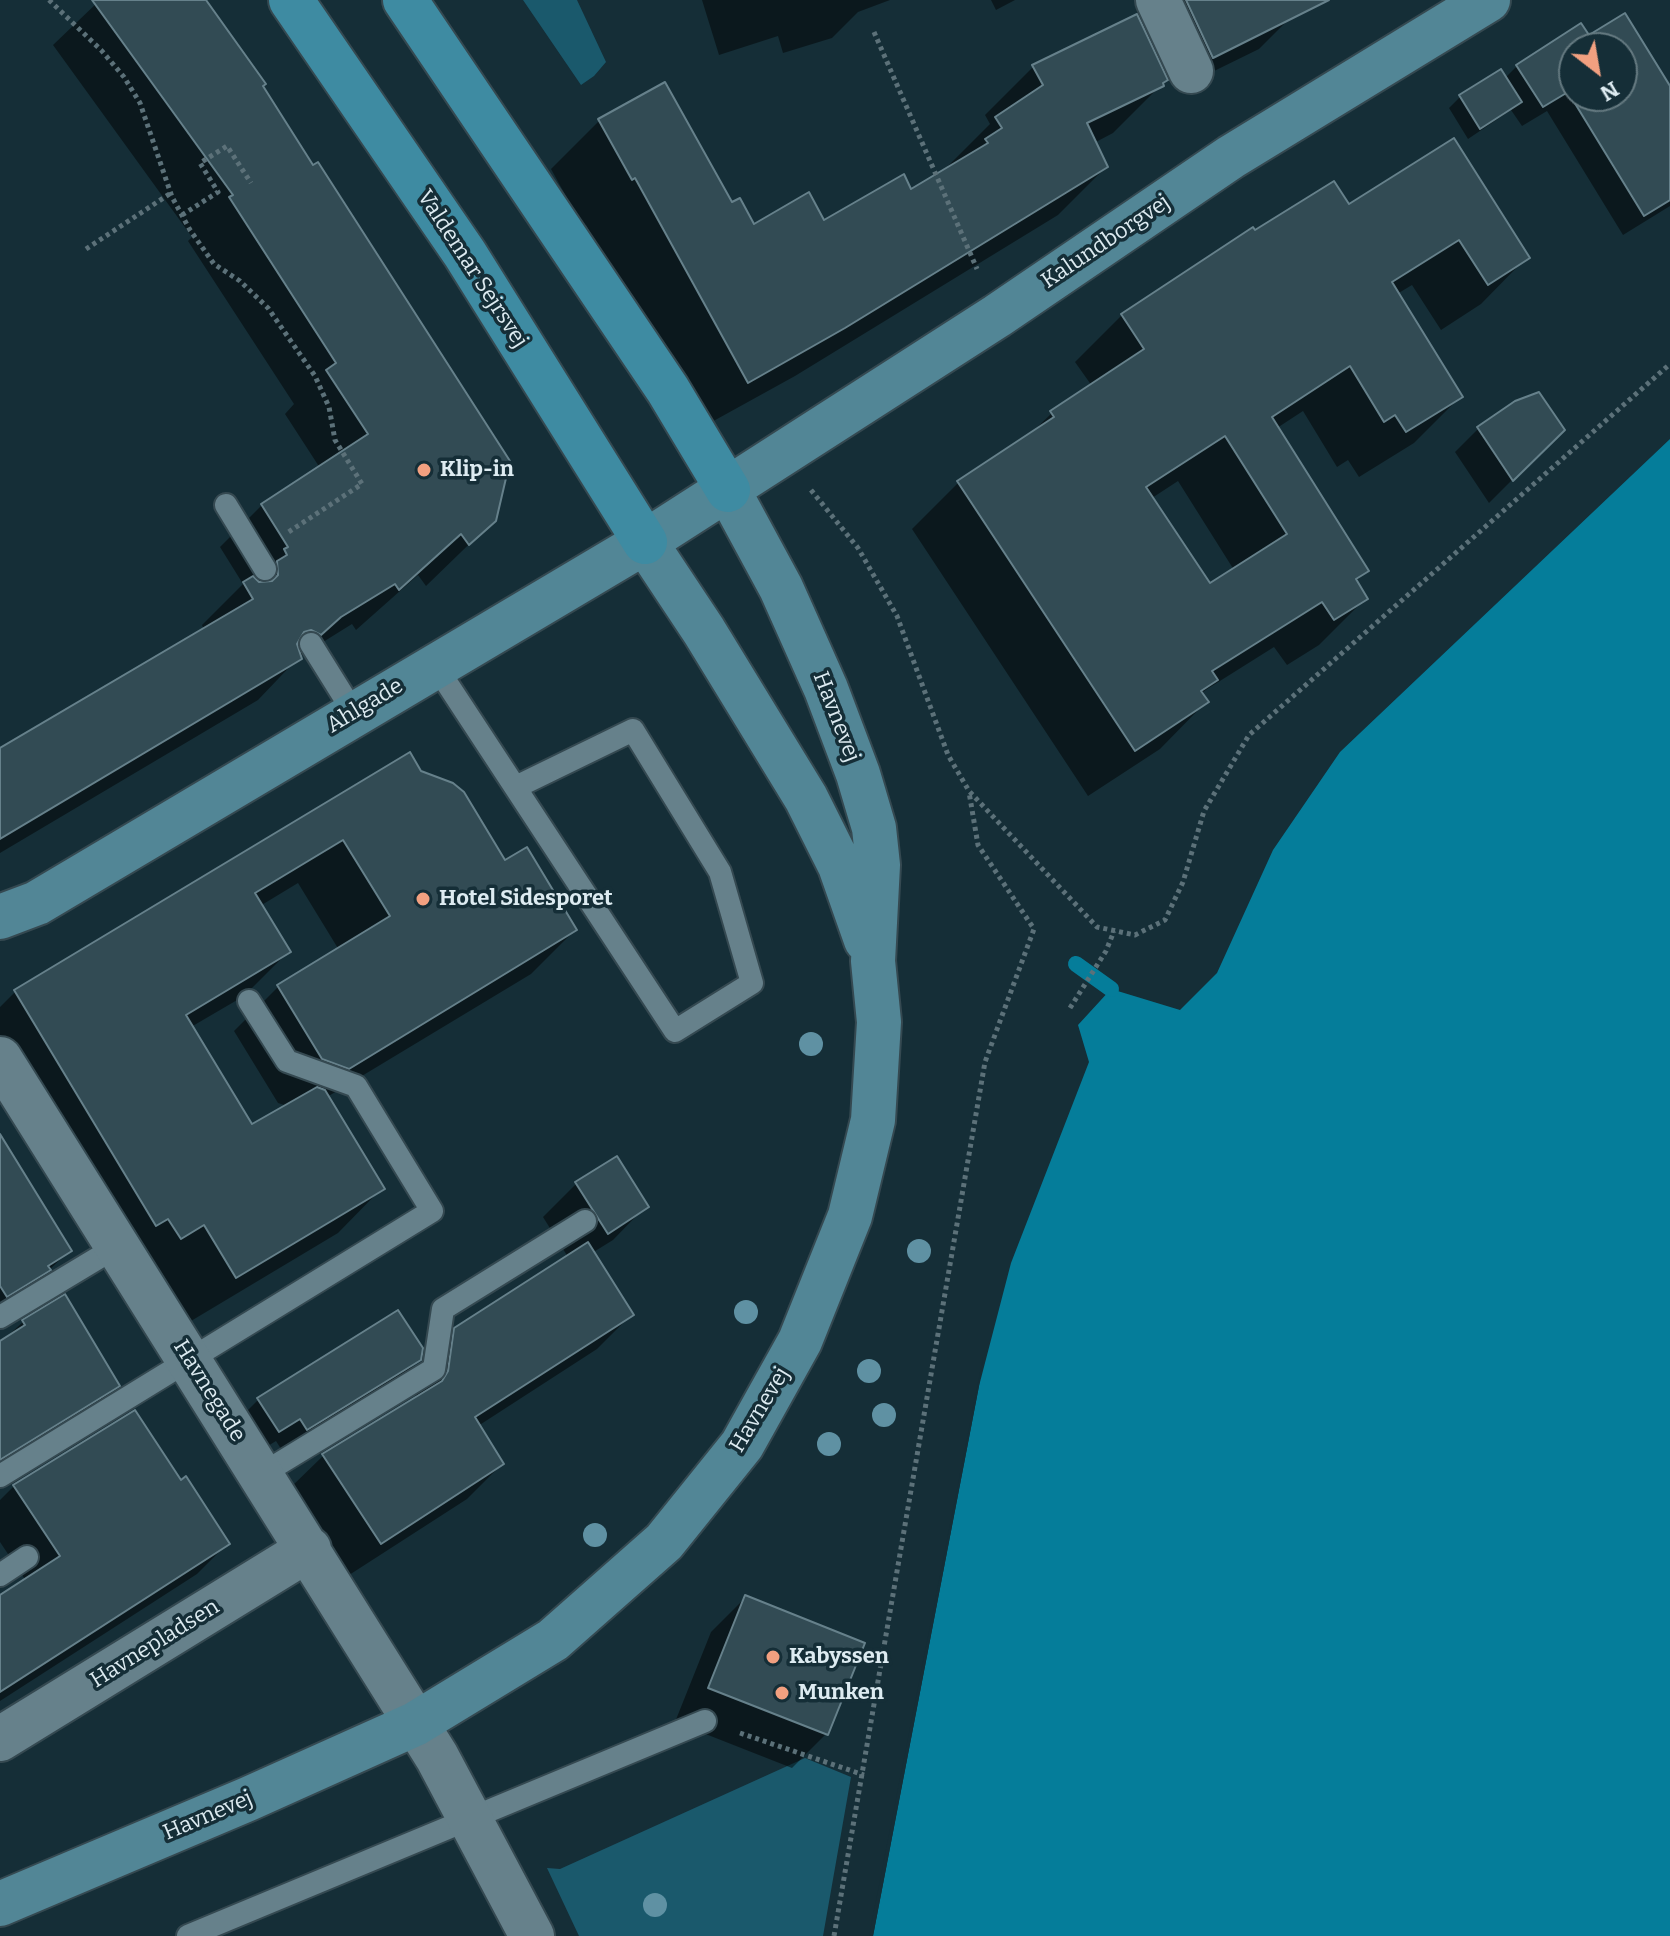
<!DOCTYPE html>
<html>
<head>
<meta charset="utf-8">
<style>
  body { margin:0 }
  #map { position:relative; width:1670px; height:1936px; overflow:hidden; background:#152e37; font-family:Bitter,serif }
  canvas { display:block }
  .north { position:absolute; left:1558px; top:32px; width:80px; height:80px; box-sizing:border-box; background:#152e37; border:2px solid #657a81; border-radius:50%; rotate:149deg; font-size:22px; font-weight:700; line-height:32px; text-align:center; color:#ddebf1 }
  .north::after { content:''; display:block; margin:auto; width:28px; height:36px; background:#f2a080; clip-path:polygon(50% 0,100% 100%,50% 72%,0 100%) }
</style>
</head>
<body>
<div id="map">
<canvas width="1670" height="1936"></canvas>
<div class="north">N</div>
</div>
<script>
const g = document.querySelector('canvas').getContext('2d');
g.lineJoin = 'round';
function fillPath(path, color) { g.fillStyle = color; g.fill(path, 'evenodd'); }
const poly = rows => new Path2D(rows.map(r => 'M' + r).join(''));
function stroke(path, color, width, dash) { g.strokeStyle = color; g.lineWidth = width; g.lineCap = dash ? 'butt' : 'round'; g.setLineDash(dash || []); g.stroke(path); }
function drawText(font, color, halo, rows, align = 'center') {
  g.font = font + ' Bitter,serif'; g.lineWidth = 7; g.setLineDash([]); g.textBaseline = 'middle'; g.strokeStyle = halo; g.fillStyle = color; for (const [text, x, y, turn = 0] of rows) {
    g.save(); g.translate(x, y); g.rotate((+turn || 0) * Math.PI / 180); g.textAlign = isNaN(turn) ? turn : align; if (halo) g.strokeText(text, 0, 0); g.fillText(text, 0, 0); g.restore();
  }
}
fillPath(poly([
  [523,0,577,0,606,62,594,76,581,85],
  [805,1758,851,1777,823,1936,579,1936,547,1868,560,1869]
]), '#1a596c');
fillPath(poly([
  [1670,439,1670,1936,873,1936,979,1386,1011,1263,1089,1062,1078,1025,1111,989,1180,1010,1217,973,1273,850,1340,752]
]), '#057d9a');
fillPath(poly([
  [983,1357,979,1386,873,1936,869,1936]
]), '#152e37');
fillPath(poly([
  [100,0,203,0,261,87,494,520,426,586,418,575,356,630,352,624,299,657,258,700,0,853,0,750,204,630,202,625,243,584,220,547,262,505,320,468,285,414,294,404,188,241,192,237,53,45],
  [702,0,890,0,858,12,832,38,783,53,778,36,719,55],
  [991,0,1015,0,996,10],
  [1173,0,1291,0,1290,18,1259,49,1208,74],
  [1624,15,1670,89,1670,206,1623,235,1547,111,1522,126,1511,110,1468,139,1449,108,1460,97,1505,78,1517,66,1589,38],
  [1574,48,1622,48,1622,96,1574,96],
  [1033,67,1161,85,1113,133,1094,143,1106,167,1058,215,795,376,699,429,586,225,583,227,551,169,599,121,665,84,731,205,753,226,824,223,910,192,950,169,948,166,990,124,985,115],
  [1348,207,1527,257,1481,304,1441,330,1412,285,1397,294,1460,397,1414,443,1359,477,1348,460,1337,467,1303,411,1277,428,1367,571,1355,582,1365,599,1319,645,1287,665,1274,647,1204,691,1201,694,1206,702,1160,749,1088,796,912,529,959,482,1026,438,1052,413,1092,386,1075,362,1122,315,1254,233],
  [1178,481,1234,570,1209,586,1152,498],
  [1478,429,1562,430,1489,503,1455,452],
  [420,773,505,863,575,930,531,974,327,1097,382,1188,338,1233,191,1321,159,1268,136,1282,0,1084,0,1007,15,992],
  [298,883,339,950,278,987,234,1031,278,1103,287,1106,251,1127,191,1027,244,996,288,952,260,906],
  [0,1138,70,1250,0,1317],
  [576,1184,646,1206,613,1240,592,1253,631,1315,597,1349,478,1426,502,1464,467,1499,346,1577,289,1489,324,1455,415,1399,421,1365,456,1330,568,1257,543,1217],
  [23,1322,117,1386,72,1431,0,1475,0,1343],
  [419,1360,395,1383,283,1452,276,1441,255,1454,235,1423,259,1399],
  [180,1483,227,1544,197,1574,0,1701,0,1598,26,1581,0,1542,0,1500,14,1486],
  [745,1598,826,1734,792,1768,675,1722,711,1632]
]), '#0007');
stroke(poly([
  [1076,964,1111,989]
]), '#057d9a', 16);
const building = poly([
  [92,0,206,0,266,84,263,86,313,165,318,162,510,461,496,521,469,545,461,534,399,590,395,584,341,617,321,635,311,630,304,632,297,644,302,659,0,839,0,748,253,599,243,582,253,576,259,582,272,581,278,575,277,561,287,555,284,549,288,547,261,504,368,434,326,370,336,363,229,197,233,195,92,0],
  [1186,0,1329,0,1213,58,1186,0],
  [1625,13,1670,86,1670,200,1644,216,1568,92,1543,107,1516,65,1581,23,1589,35,1625,13],
  [1574,48,1622,48,1622,96,1574,96,1574,48],
  [1137,14,1168,80,1163,83,1164,86,1087,123,1108,167,845,328,748,383,635,178,632,180,598,119,665,82,732,202,740,198,754,224,809,192,824,220,904,174,911,189,988,143,985,139,1002,128,995,117,1043,85,1032,65,1137,14],
  [1501,69,1522,102,1480,129,1459,95,1501,69],
  [1454,138,1530,258,1488,285,1459,240,1392,282,1463,397,1406,432,1395,415,1384,422,1350,366,1272,417,1369,571,1356,579,1368,599,1334,620,1322,602,1212,671,1218,680,1201,691,1209,702,1135,751,957,481,1054,417,1050,411,1144,349,1121,314,1253,227,1255,230,1334,181,1349,204,1454,138],
  [1225,436,1287,534,1210,583,1146,487,1225,436],
  [1539,392,1565,430,1513,481,1477,427,1515,401,1539,392],
  [410,752,421,771,453,783,464,792,505,860,527,847,577,930,349,1069,322,1059,277,985,390,916,343,840,255,893,291,952,186,1015,252,1124,317,1087,325,1090,385,1189,236,1278,204,1225,181,1239,168,1219,156,1226,14,990,410,752],
  [0,1134,72,1251,48,1266,51,1270,7,1297,0,1286,0,1134],
  [617,1156,649,1207,608,1234,575,1182,617,1156],
  [588,1242,634,1315,475,1417,504,1464,381,1544,322,1454,442,1381,448,1371,454,1328,588,1242],
  [65,1294,120,1386,0,1460,0,1341,25,1325,22,1320,65,1294],
  [398,1310,423,1348,421,1360,307,1430,300,1419,279,1432,257,1398,398,1310],
  [135,1410,181,1480,186,1476,230,1544,0,1692,0,1595,60,1556,13,1485,135,1410],
  [745,1595,865,1643,828,1735,708,1688,745,1595]
]);
fillPath(building, '#324b54');
stroke(building, '#66818b', 2);
const lane = poly([
  [226,505,265,569],
  [311,644,354,713],
  [435,665,675,1031,752,983,720,872,633,730,516,787],
  [0,1317,118,1246],
  [262,1474,434,1369,443,1309,585,1221],
  [0,1476,432,1211,356,1086,287,1061,249,1001],
  [0,1575,27,1557],
  [188,1936,705,1721]
]);
const street = poly([
  [1158,0,1191,71],
  [0,1059,437,1757,532,1936],
  [0,1739,309,1549]
]);
const secondary = poly([
  [645,542,704,631,806,798,840,866,866,940],
  [0,917,37,903,645,542,997,316,1231,157,1488,0],
  [0,1904,248,1799,415,1724,553,1640,664,1542,742,1445,800,1341,850,1216,873,1120,879,1022,873,961,878,865,874,828,858,774,826,689,781,588,728,490]
]);
const primary = poly([
  [291,0,465,254,645,542],
  [405,0,668,390,728,490]
]);
stroke(lane, '#354951', 26);
stroke(street, '#354951', 48);
stroke(secondary, '#354951', 48);
stroke(primary, '#354951', 48);
stroke(poly([
  [49,0,101,50,124,77,140,103,172,197,190,230,214,264,240,281,268,308,315,376,329,407,335,440,362,484,287,533],
  [874,32,977,269],
  [182,215,218,192,200,163,227,146,251,183],
  [86,249,171,193],
  [811,490,858,548,897,616,948,755,969,791,1097,927,1135,935,1165,920,1183,882,1204,811,1249,735,1670,364],
  [1070,1008,1106,951,1114,931],
  [740,1733,864,1775],
  [834,1936,985,1062,1034,929,978,845,969,792]
]), '#5c7179', 5, [4, 4]);
stroke(lane, '#66818b', 22);
stroke(street, '#66818b', 44);
stroke(secondary, '#528696', 44);
stroke(primary, '#3e8ba2', 44);
g.fillStyle = '#5f91a3';
for (const [x, y] of [
  [811,1044],
  [919,1251],
  [746,1312],
  [869,1371],
  [884,1415],
  [829,1444],
  [595,1535],
  [655,1905]
]) { g.beginPath(); g.arc(x, y, 12, 0, 2 * Math.PI); g.fill(); }
for (const [x, y, r, color] of [
  [424,470,8,"#f2a080"],
  [423,899,8,"#f2a080"],
  [773,1657,8,"#f2a080"],
  [782,1693,8,"#f2a080"]
]) { const dot = new Path2D(); dot.arc(x, y, r, 0, 2 * Math.PI); g.fillStyle = color; g.fill(dot); stroke(dot, '#152e37', 3); }
drawText('22px', '#ddebf1', '#152e37', [
  ["Kalundborgvej",1106,242,-34],
  ["Valdemar Sejrsvej",472,269,57],
  ["Ahlgade",365,706,-31],
  ["Havnevej",836,717,69],
  ["Havnegade",209,1391,58],
  ["Havnevej",760,1410,-59],
  ["Havnepladsen",155,1644,-32],
  ["Havnevej",208,1816,-23]
]);
drawText('bold 22px', '#ddebf1', '#152e37', [
  ["Klip-in",440,470],
  ["Hotel Sidesporet",439,899],
  ["Kabyssen",789,1657],
  ["Munken",798,1693]
], 'left');
</script>
</body>
</html>
